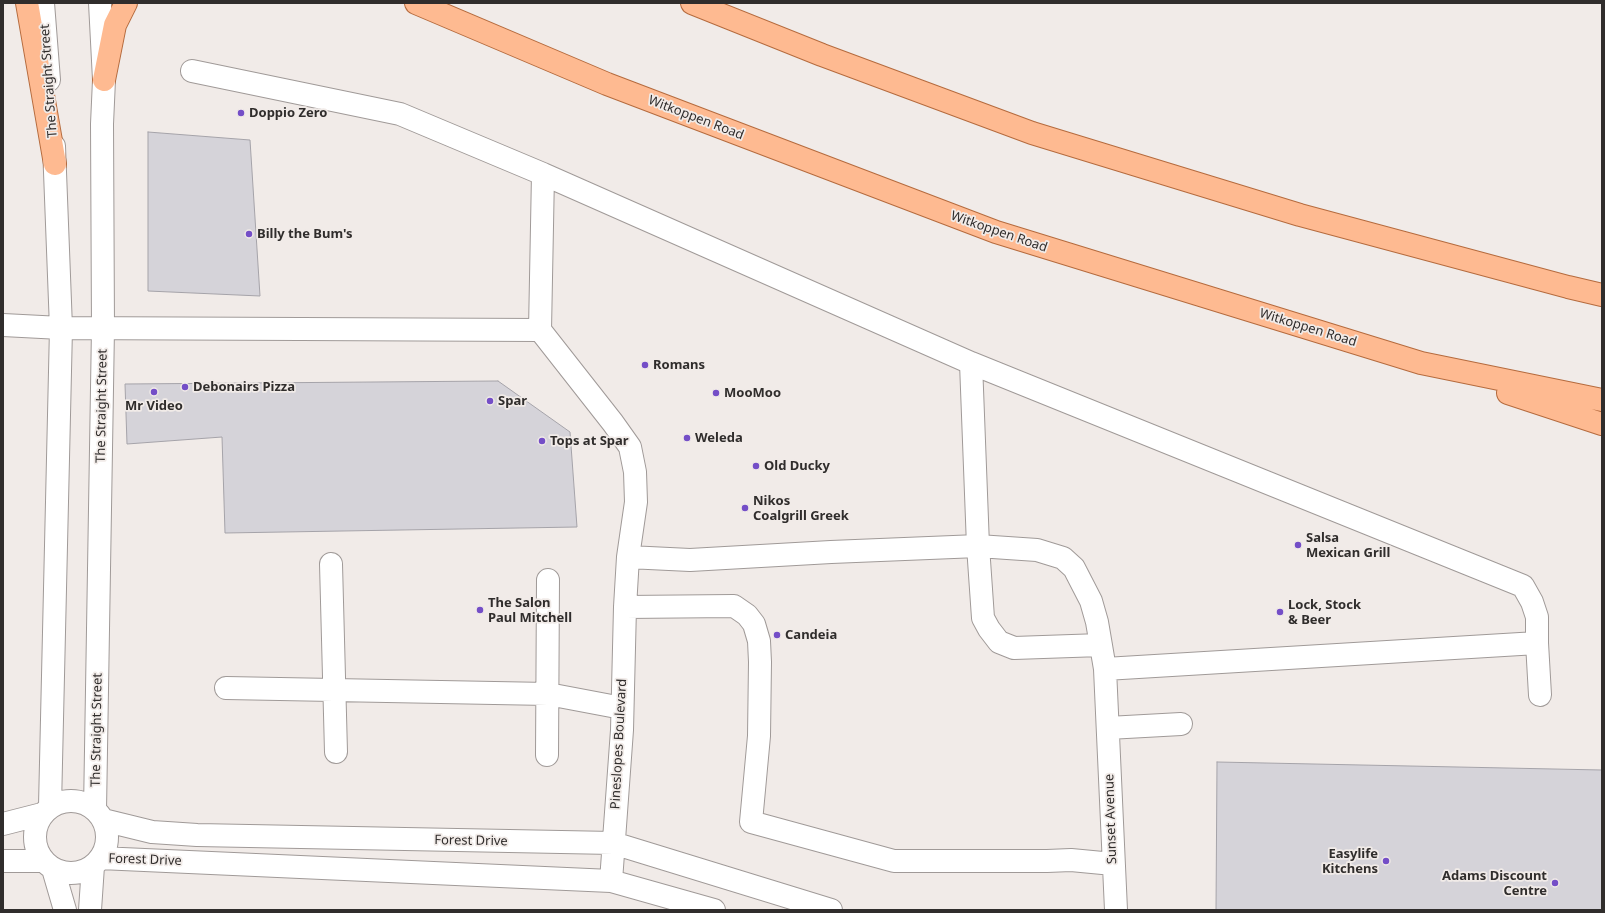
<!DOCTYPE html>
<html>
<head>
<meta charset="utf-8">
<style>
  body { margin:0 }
  #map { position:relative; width:1605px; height:913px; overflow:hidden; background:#f1ebe8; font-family:"Noto Sans",sans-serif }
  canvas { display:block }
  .frame { position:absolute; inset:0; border:4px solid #302d2c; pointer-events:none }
</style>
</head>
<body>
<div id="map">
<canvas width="1605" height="913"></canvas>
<div class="frame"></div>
</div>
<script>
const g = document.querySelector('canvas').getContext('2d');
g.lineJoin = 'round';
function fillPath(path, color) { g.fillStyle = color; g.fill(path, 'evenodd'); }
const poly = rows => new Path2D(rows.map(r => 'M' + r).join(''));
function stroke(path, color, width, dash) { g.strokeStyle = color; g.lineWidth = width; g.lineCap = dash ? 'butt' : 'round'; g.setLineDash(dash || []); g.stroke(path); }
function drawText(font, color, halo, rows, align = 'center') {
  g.font = font + ' "Noto Sans",sans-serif'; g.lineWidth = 3.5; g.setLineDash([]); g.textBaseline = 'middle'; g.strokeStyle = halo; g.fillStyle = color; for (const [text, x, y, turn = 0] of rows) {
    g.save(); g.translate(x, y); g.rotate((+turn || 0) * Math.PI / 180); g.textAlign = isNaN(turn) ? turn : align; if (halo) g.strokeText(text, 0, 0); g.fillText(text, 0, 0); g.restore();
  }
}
const building = poly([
  [148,132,250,140,260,296,148,291,148,132],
  [498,381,570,432,577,527,225,533,222,437,127,444,125,384,498,381],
  [1217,762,1602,770,1602,910,1216,910,1217,762]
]);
fillPath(building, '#d5d3d9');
stroke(building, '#a5a3a9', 1);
const minor = poly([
  [43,3,49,80],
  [192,71,400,114,543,174],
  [3,325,61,328,540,330,613,423,630,447,635,472,636,502,628,557,625,607,622,730,611,881],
  [540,330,543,174,971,363,978,546,1037,550,1063,558,1074,568,1091,601,1097,622,1105,669,1116,910],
  [971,363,1523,586,1532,602,1537,617,1537,643,1105,669],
  [628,557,690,560,831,552,978,546,983,618,989,629,999,642,1014,648,1101,645],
  [331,564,336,752],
  [625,607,734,606,747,615,754,624,759,641,760,662,759,736,751,822,894,861,1047,861,1071,860,1113,864],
  [1537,643,1540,695],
  [226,688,548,694,622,708],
  [1108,728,1181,724],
  [547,755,548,580],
  '35 837a36 36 0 1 1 72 0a36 36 0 1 1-72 0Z',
  [50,806,61,328,54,146],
  [95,810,103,328,102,124,104,80,100,3],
  [103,820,152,832,197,835,613,843,831,910],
  [3,824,42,814],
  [100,858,611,881,714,910],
  [3,861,43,861],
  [53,869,65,910],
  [90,910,93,866]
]);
const major = poly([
  [27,3,55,164],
  [416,3,607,84,996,232,1421,363,1602,400],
  [692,3,822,55,1032,133,1300,215,1568,287,1602,295],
  [104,80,115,25,126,3],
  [1508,393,1602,424]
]);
stroke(minor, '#a09a98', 24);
stroke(major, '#b56b3e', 24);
stroke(minor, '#fff', 22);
stroke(major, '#feba91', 22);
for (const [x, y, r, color] of [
  [241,113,4,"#744ec7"],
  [249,234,4,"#744ec7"],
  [645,365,4,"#744ec7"],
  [185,387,4,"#744ec7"],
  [154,392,4,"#744ec7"],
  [716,393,4,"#744ec7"],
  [490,401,4,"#744ec7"],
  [687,438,4,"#744ec7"],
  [542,441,4,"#744ec7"],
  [756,466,4,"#744ec7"],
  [745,508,4,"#744ec7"],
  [1298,545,4,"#744ec7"],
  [480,610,4,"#744ec7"],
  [1280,612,4,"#744ec7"],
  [777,635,4,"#744ec7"],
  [1386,861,4,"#744ec7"],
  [1555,883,4,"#744ec7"]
]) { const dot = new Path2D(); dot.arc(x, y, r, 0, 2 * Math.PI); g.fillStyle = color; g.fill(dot); stroke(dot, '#f1ebe8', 1.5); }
drawText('13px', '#302d2c', '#f1ebe8', [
  ["The Straight Street",49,81,-94],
  ["Witkoppen Road",696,118,21],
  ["Witkoppen Road",999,232,19],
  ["Witkoppen Road",1308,328,17],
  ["The Straight Street",102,406,-89],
  ["The Straight Street",97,730,-89],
  ["Pineslopes Boulevard",619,744,-87],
  ["Sunset Avenue",1111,819,-92],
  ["Forest Drive",471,841,1],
  ["Forest Drive",145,860,2]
]);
drawText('bold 13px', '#302d2c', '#f1ebe8', [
  ["Doppio Zero",249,113],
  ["Billy the Bum's",257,234],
  ["Romans",653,365],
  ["Debonairs Pizza",193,387],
  ["MooMoo",724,393],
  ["Spar",498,401],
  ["Mr Video",154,406,"center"],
  ["Weleda",695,438],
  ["Tops at Spar",550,441],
  ["Old Ducky",764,466],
  ["Nikos",753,501],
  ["Coalgrill Greek",753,516],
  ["Salsa",1306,538],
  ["Mexican Grill",1306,553],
  ["The Salon",488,603],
  ["Paul Mitchell",488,618],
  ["Lock, Stock",1288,605],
  ["& Beer",1288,620],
  ["Candeia",785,635],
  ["Easylife",1378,854,"right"],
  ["Kitchens",1378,869,"right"],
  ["Adams Discount",1547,876,"right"],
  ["Centre",1547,891,"right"]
], 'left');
</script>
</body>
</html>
